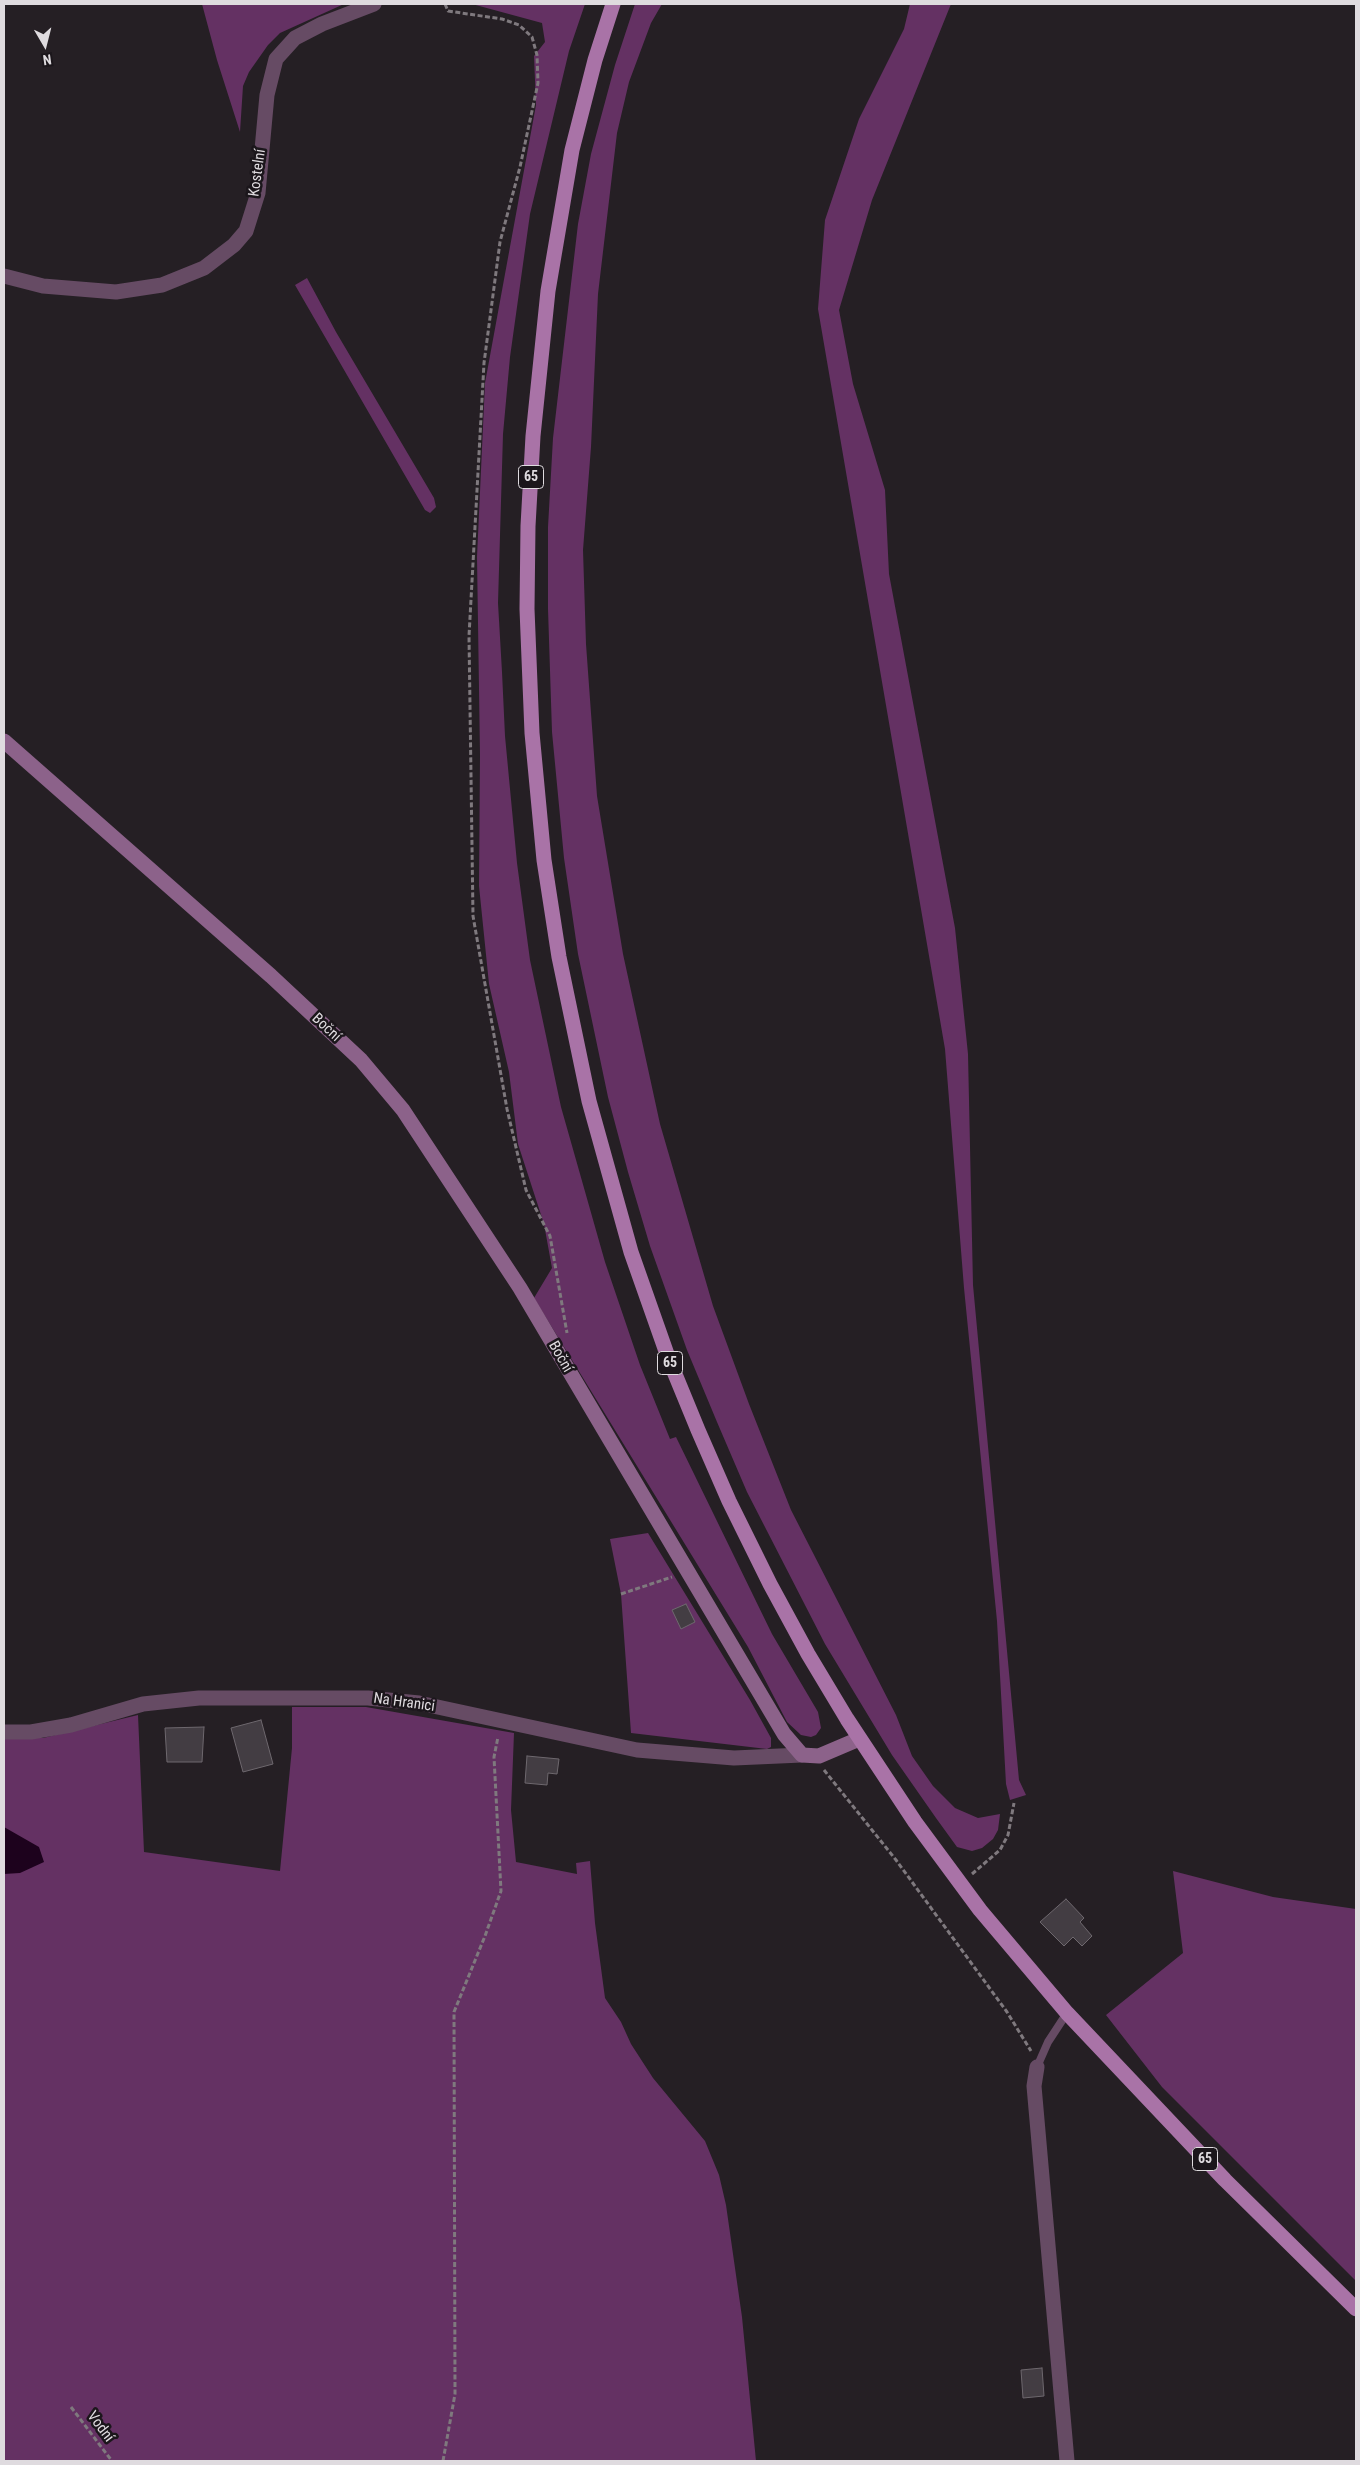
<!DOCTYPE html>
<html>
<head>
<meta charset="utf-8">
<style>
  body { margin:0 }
  #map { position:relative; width:1360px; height:2465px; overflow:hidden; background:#251f24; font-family:"Roboto Condensed",sans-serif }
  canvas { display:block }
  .frame { position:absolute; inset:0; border:5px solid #dfdbdf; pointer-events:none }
  .north { position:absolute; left:20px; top:20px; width:50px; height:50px; -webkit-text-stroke:4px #1b161b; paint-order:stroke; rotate:172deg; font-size:14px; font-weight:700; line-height:20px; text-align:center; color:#dfdbdf }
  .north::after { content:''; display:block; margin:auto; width:18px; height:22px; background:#dfdbdf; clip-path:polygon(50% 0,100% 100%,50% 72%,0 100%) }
</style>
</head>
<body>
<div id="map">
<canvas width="1360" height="2465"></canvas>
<div class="frame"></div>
<div class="north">N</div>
</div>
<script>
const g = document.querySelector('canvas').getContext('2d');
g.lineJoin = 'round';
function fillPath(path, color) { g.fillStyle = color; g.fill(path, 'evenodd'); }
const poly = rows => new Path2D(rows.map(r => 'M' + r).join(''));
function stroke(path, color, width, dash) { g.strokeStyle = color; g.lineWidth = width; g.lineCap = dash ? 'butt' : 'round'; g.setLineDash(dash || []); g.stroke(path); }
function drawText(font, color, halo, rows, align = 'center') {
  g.font = font + ' "Roboto Condensed",sans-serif'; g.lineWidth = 5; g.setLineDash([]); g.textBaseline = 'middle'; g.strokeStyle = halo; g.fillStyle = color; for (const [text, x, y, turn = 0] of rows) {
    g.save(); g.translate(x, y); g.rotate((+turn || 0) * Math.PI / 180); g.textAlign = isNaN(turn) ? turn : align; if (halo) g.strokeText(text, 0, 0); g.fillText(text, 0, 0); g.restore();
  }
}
fillPath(poly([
  [202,4,344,4,280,33,268,45,249,72,243,86,240,132,217,60],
  [472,4,585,4,569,51,530,214,510,357,503,434,498,603,502,672,505,736,517,863,530,960,561,1107,605,1262,640,1365,670,1439,676,1437,772,1634,818,1712,821,1728,816,1735,811,1737,801,1735,787,1722,748,1647,534,1298,552,1268,544,1224,518,1144,509,1072,489,984,479,886,480,755,477,557,485,383,536,105,534,56,545,42,542,23],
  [635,4,662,4,651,23,629,82,617,133,598,294,591,447,583,550,586,644,597,796,623,954,660,1124,713,1306,749,1404,791,1510,896,1715,912,1756,933,1786,955,1808,978,1818,1000,1814,998,1830,993,1839,982,1848,972,1851,957,1847,936,1818,892,1755,825,1644,747,1492,717,1422,687,1350,650,1246,628,1172,608,1097,578,954,564,858,552,732,548,609,548,527,553,438,578,224,591,154,615,65],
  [910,4,951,4,872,200,839,310,853,384,885,490,889,574,955,928,968,1054,973,1285,1019,1780,1026,1795,1010,1800,1006,1784,997,1621,964,1288,945,1049,818,309,825,220,859,119,904,29],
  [307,278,336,332,434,498,436,507,430,513,425,510,295,285],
  [648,1533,750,1700,771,1738,771,1747,767,1749,631,1733,621,1594,610,1539],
  [292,1707,366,1707,514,1733,511,1810,516,1862,577,1874,576,1863,590,1861,595,1923,605,1998,621,2022,631,2044,653,2078,705,2141,719,2175,726,2205,742,2317,756,2461,4,2461,4,1738,43,1738,138,1715,144,1852,280,1871,292,1748],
  [1173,1871,1273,1897,1356,1909,1356,2281,1162,2087,1106,2015,1183,1953]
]), '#643163');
fillPath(poly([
  [4,1827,39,1847,44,1862,20,1873,4,1874]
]), '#1d021d');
const building = poly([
  [686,1604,695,1622,681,1629,672,1610,686,1604],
  [261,1720,273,1764,243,1772,231,1728,261,1720],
  [204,1727,202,1762,167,1762,165,1728,204,1727],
  [527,1756,559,1759,557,1774,548,1773,547,1785,525,1783,527,1756],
  [1066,1899,1084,1918,1080,1922,1092,1936,1082,1946,1073,1937,1064,1946,1040,1922,1066,1899],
  [1042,2368,1044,2396,1023,2398,1021,2370,1042,2368]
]);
fillPath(building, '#433d43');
stroke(building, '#6e686e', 1);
stroke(poly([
  [445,4,448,11,502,19,519,25,532,37,537,55,538,83,520,167,500,242,484,363,469,636,473,916,507,1109,526,1190,550,1236,567,1333],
  [621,1594,672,1577],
  [824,1770,896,1860,1007,2012,1031,2051],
  [972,1874,1000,1850,1008,1835,1014,1803],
  [71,2407,112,2461],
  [443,2461,455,2394,454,2012,485,1936,501,1891,494,1757,498,1737]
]), '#7f797e', 3, [5, 2.5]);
stroke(poly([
  [1037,2067,1048,2042,1067,2013]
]), '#664b64', 8);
stroke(poly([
  [4,276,43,286,116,292,162,285,204,268,234,245,246,231,258,193,267,95,276,59,295,38,322,24,374,4],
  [4,1732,31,1732,71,1725,143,1704,199,1698,368,1698,419,1703,637,1750,734,1758,802,1755],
  [1037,2067,1034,2086,1067,2461]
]), '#664b64', 15);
stroke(poly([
  [4,741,271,976,361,1060,403,1110,520,1288,784,1734,802,1755,819,1756,859,1739]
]), '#8c628a', 15);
stroke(poly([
  [613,4,595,60,572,150,548,291,533,436,528,526,527,609,532,733,544,860,559,957,589,1101,631,1252,668,1357,698,1430,729,1501,770,1584,808,1654,847,1719,915,1822,980,1910,1067,2013,1225,2180,1356,2309]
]), '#a973a7', 15);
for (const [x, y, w] of [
  [531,477,25],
  [670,1363,25],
  [1205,2159,25]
]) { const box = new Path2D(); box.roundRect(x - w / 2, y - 11.5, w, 23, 4); g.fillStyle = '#1b161b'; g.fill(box); stroke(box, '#dfdbdf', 1); }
drawText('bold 14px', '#dfdbdf', null, [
  ["65",531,477],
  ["65",670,1363],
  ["65",1205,2159]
]);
drawText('15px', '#dfdbdf', '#1b161b', [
  ["Kostelní",258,173,-82],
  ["Boční",326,1028,43],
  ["Boční",560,1357,60],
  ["Na Hranici",404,1703,8],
  ["Vodní",100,2427,53]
]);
</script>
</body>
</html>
